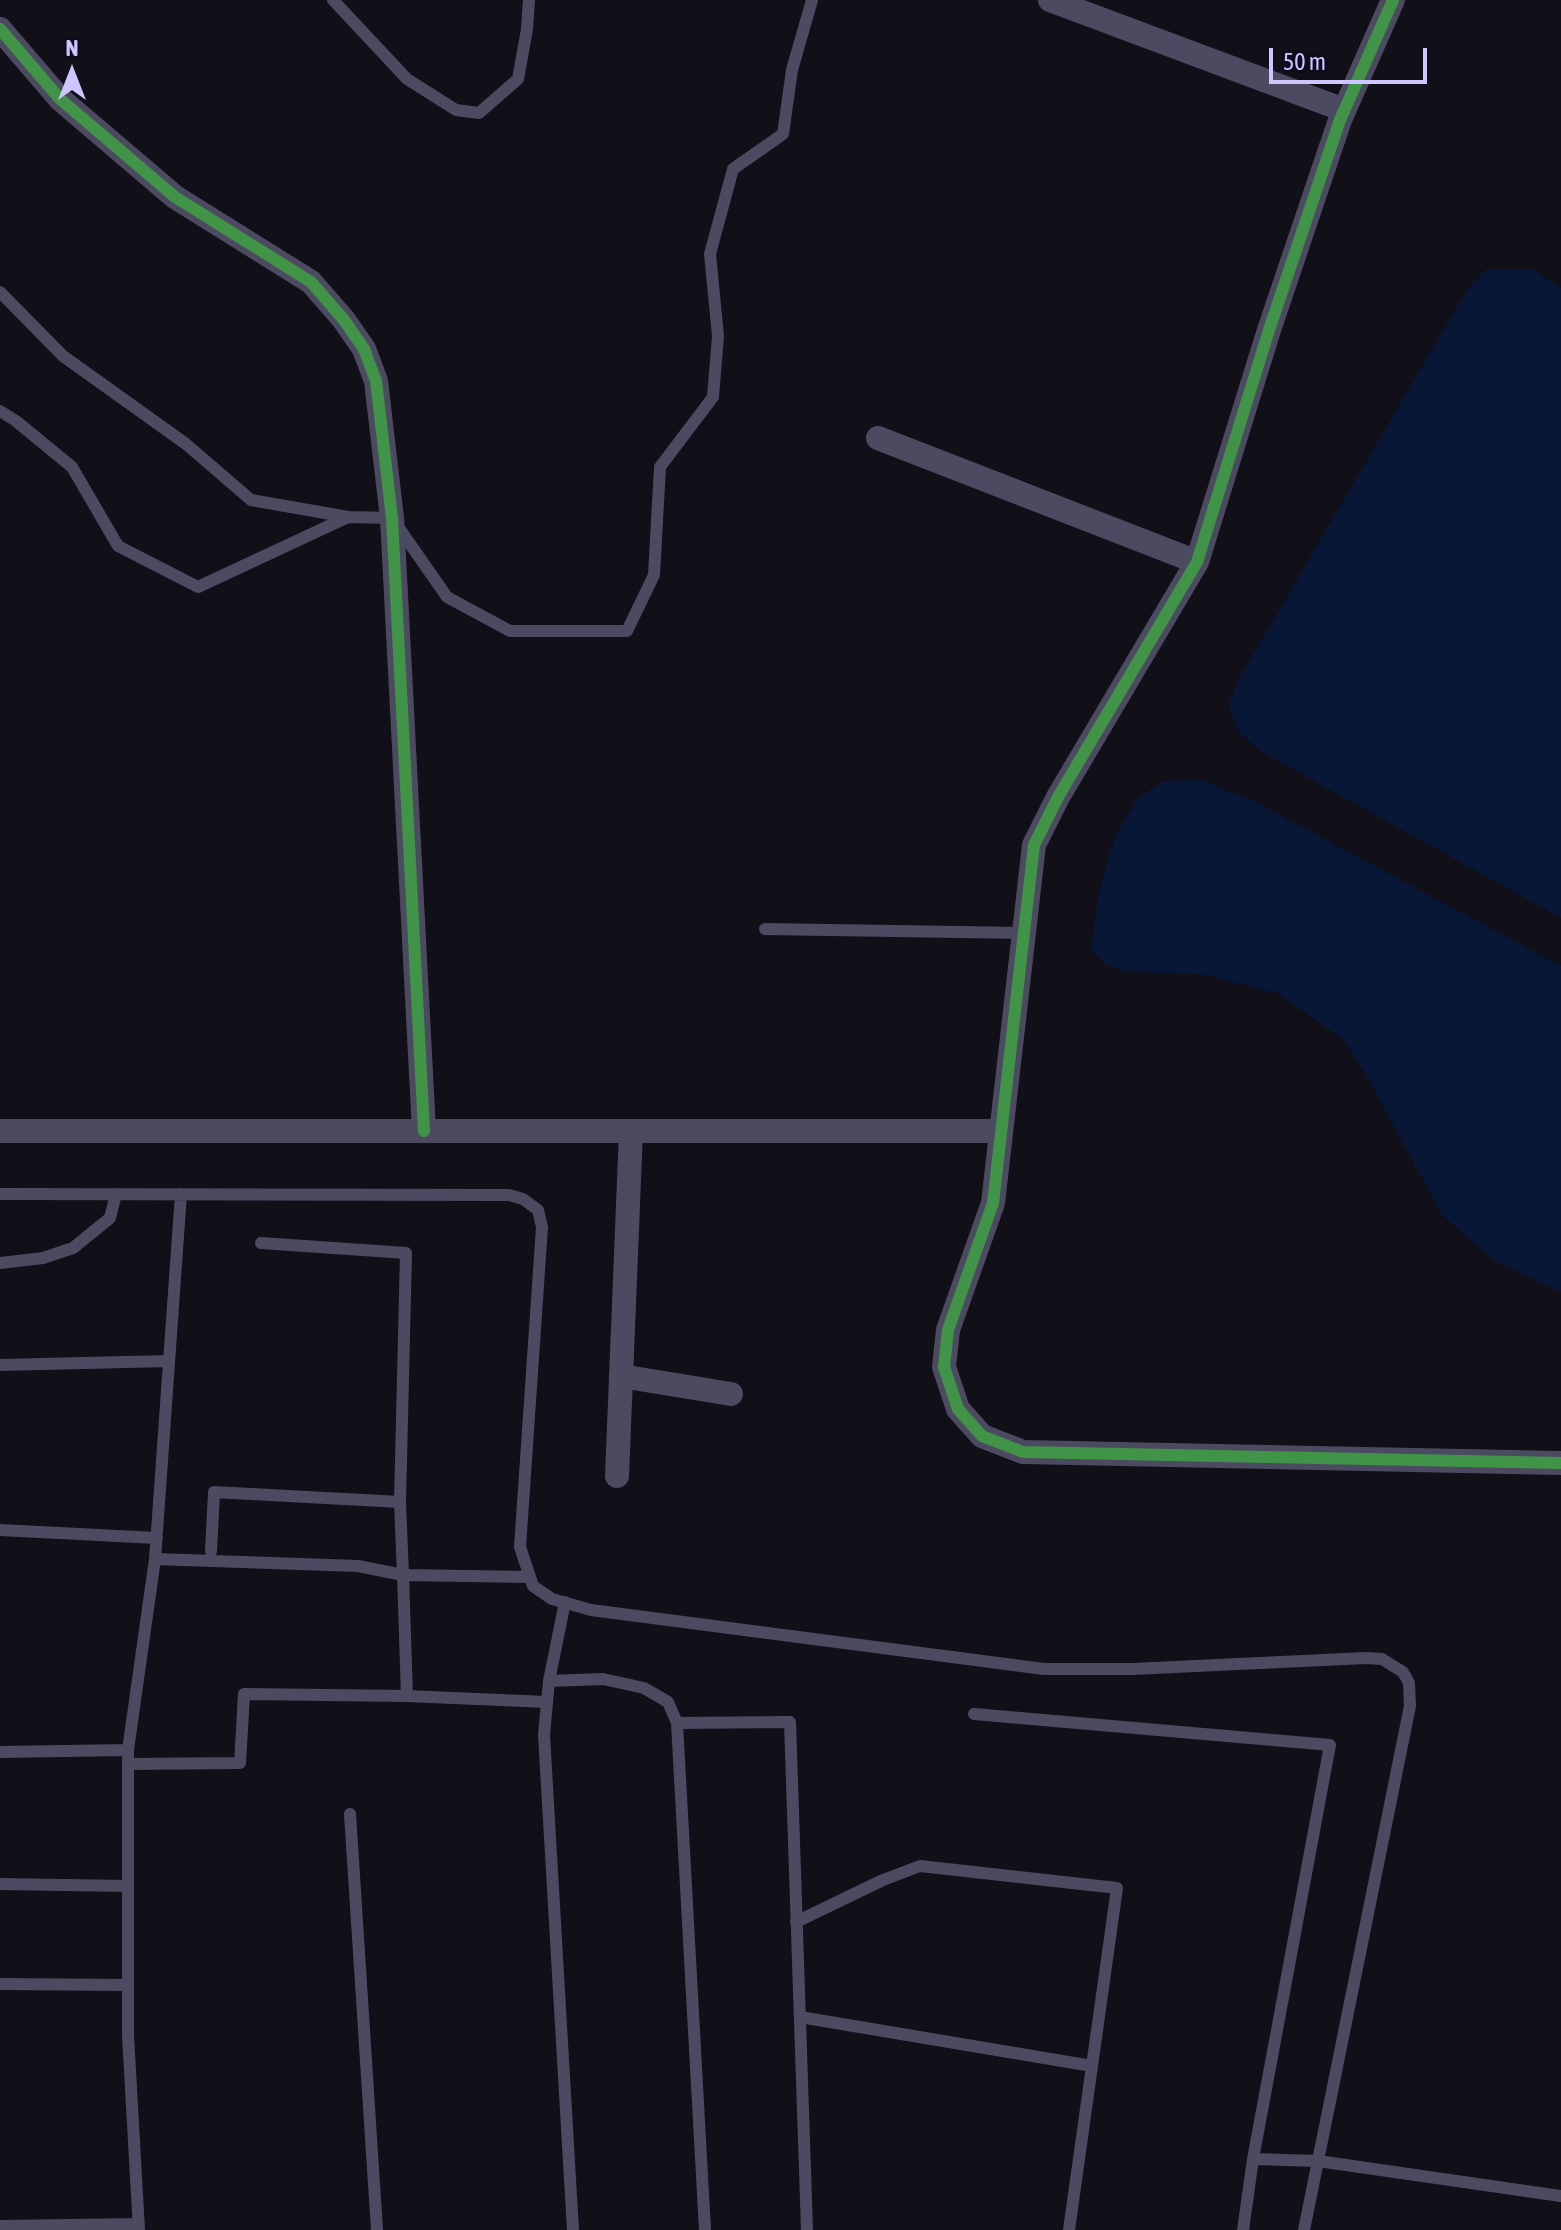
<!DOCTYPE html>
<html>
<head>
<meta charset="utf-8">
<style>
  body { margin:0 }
  #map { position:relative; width:1561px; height:2230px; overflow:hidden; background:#110f18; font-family:"Asap Condensed",sans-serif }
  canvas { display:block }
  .north { position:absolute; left:32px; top:32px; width:80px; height:80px; -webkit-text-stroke:6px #0e0b1c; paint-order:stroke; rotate:0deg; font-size:22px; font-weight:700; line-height:32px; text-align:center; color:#cec6ff }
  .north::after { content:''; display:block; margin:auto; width:28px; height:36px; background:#cec6ff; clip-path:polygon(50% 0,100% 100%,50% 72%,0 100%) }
  .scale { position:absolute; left:1269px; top:48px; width:158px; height:36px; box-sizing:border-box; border:4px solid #cec6ff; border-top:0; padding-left:10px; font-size:24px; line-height:28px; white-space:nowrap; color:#cec6ff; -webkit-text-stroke:6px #0e0b1c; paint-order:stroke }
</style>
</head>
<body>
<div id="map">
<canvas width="1561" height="2230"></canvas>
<div class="north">N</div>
<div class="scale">50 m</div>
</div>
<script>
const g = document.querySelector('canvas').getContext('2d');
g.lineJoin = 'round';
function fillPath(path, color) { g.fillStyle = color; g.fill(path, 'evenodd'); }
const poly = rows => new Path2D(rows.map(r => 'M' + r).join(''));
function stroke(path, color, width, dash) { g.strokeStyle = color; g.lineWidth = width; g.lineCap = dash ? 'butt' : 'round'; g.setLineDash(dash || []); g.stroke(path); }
fillPath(poly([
  [1486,269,1533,269,1561,289,1561,918,1260,751,1238,731,1228,704,1241,675,1468,288],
  [1200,780,1254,801,1561,966,1561,1292,1493,1260,1442,1215,1367,1077,1343,1039,1277,993,1201,974,1126,972,1104,964,1091,950,1099,891,1115,837,1137,798,1163,781]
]), '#091736');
stroke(poly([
  [333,0,407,79,456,110,479,113,518,79,527,29,529,0],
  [0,292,63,356,186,444,251,500,348,517,392,518,447,597,510,631,627,631,654,575,660,467,713,397,718,336,710,254,733,169,783,134,792,70,812,0],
  [0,411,16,421,72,467,118,546,198,587,348,517],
  [765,929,1024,933],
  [0,1194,509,1195,523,1199,538,1210,542,1227,520,1547,533,1586,552,1599,591,1610,1044,1669,1132,1669,1366,1658,1382,1659,1403,1672,1409,1683,1410,1706,1304,2230],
  [261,1243,406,1253,400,1502,403,1575,530,1577],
  [0,1263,43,1258,73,1248,110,1218,116,1194],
  [0,1365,169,1361],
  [0,1530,157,1538],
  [211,1551,214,1492,400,1502],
  [155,1559,358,1566,403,1575,407,1696],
  [565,1602,549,1681,544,1735,573,2230],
  [549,1681,603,1679,644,1688,668,1702,677,1723,705,2230],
  [974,1714,1330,1745,1253,2159,1243,2230],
  [677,1723,790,1722,807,2230],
  [0,1752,128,1750],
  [128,1764,240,1763,244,1694,407,1696,547,1702],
  [350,1814,377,2230],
  [0,1884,128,1886],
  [796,1922,883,1880,920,1866,1117,1888,1069,2230],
  [0,1984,128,1985],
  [800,2017,1092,2066],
  [1253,2159,1318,2161,1561,2196],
  [0,2226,138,2224],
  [139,2230,128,2035,128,1750,155,1559,181,1194]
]), '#4b4a61', 12);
stroke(poly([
  [1050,0,1344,110],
  [1393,0,1340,120,1269,330,1197,562,1058,797,1034,845,993,1203,948,1330,944,1367,958,1409,982,1436,1023,1452,1561,1463],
  [0,29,60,99,175,197,311,282,344,320,364,349,376,381,392,518,424,1131],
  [878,438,1197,562],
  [0,1131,1001,1131],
  [621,1376,731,1394],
  [617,1476,631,1131]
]), '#4b4a61', 24);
stroke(poly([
  [1393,0,1340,120,1269,330,1197,562,1058,797,1034,845,993,1203,948,1330,944,1367,958,1409,982,1436,1023,1452,1561,1463],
  [0,29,60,99,175,197,311,282,344,320,364,349,376,381,392,518,424,1131]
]), '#419447', 12);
</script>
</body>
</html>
